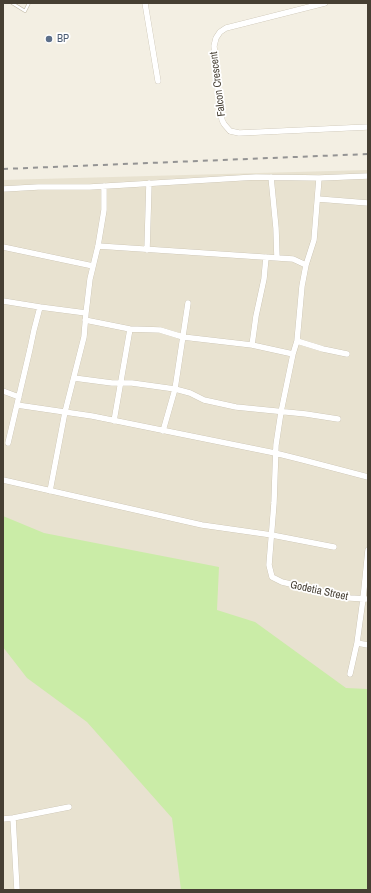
<!DOCTYPE html>
<html>
<head>
<meta charset="utf-8">
<style>
  body { margin:0 }
  #map { position:relative; width:371px; height:893px; overflow:hidden; background:#f3efe3; font-family:"Archivo Narrow",sans-serif }
  canvas { display:block }
  .frame { position:absolute; inset:0; border:4px solid #463f33; pointer-events:none }
</style>
</head>
<body>
<div id="map">
<canvas width="371" height="893"></canvas>
<div class="frame"></div>
</div>
<script>
const g = document.querySelector('canvas').getContext('2d');
g.lineJoin = 'round';
function fillPath(path, color) { g.fillStyle = color; g.fill(path, 'evenodd'); }
const poly = rows => new Path2D(rows.map(r => 'M' + r).join(''));
function stroke(path, color, width, dash) { g.strokeStyle = color; g.lineWidth = width; g.lineCap = dash ? 'butt' : 'round'; g.setLineDash(dash || []); g.stroke(path); }
function drawText(font, color, halo, rows, align = 'center') {
  g.font = font + ' "Archivo Narrow",sans-serif'; g.lineWidth = 3.5; g.setLineDash([]); g.textBaseline = 'middle'; g.strokeStyle = halo; g.fillStyle = color; for (const [text, x, y, turn = 0] of rows) {
    g.save(); g.translate(x, y); g.rotate((+turn || 0) * Math.PI / 180); g.textAlign = isNaN(turn) ? turn : align; if (halo) g.strokeText(text, 0, 0); g.fillText(text, 0, 0); g.restore();
  }
}
fillPath(poly([
  [368,170,368,890,3,890,3,180]
]), '#e8e2d0');
fillPath(poly([
  [3,516,44,533,219,567,217,610,255,622,346,688,368,689,368,890,181,890,172,818,87,722,27,678,3,647]
]), '#caeca7');
const service = poly([
  [12,3,25,11,29,3]
]);
const minor = poly([
  [145,3,158,81],
  [325,3,234,26,226,28,220,32,216,38,214,46,218,90,222,120,224,124,230,131,239,133,368,127],
  [271,177,276,228,277,258],
  [319,178,314,240,306,265,302,286,297,341,293,354,281,412,276,445,274,503,269,565,272,577,282,582,350,598,368,599],
  [3,189,38,187,90,187,256,177,319,178,368,176],
  [318,199,368,203],
  [98,246,293,259,306,265],
  [3,247,93,266],
  [147,250,149,183],
  [3,301,40,307,86,313],
  [85,320,130,329,160,330,183,337,252,345,293,354],
  [297,341,323,349,347,354],
  [252,345,256,316,264,279,266,257],
  [74,378,112,383,132,383,175,389,190,393,204,400,236,407,306,414,338,419],
  [3,391,19,397],
  [17,405,92,416,275,453,303,460,368,477],
  [114,421,130,329],
  [163,431,175,389,188,303],
  [8,443,30,349,34,330,40,307],
  [3,480,202,525,272,535,334,547],
  [50,491,65,412,84,337,86,313,90,279,98,246,104,210,104,186],
  [357,643,368,645],
  [350,674,357,643,363,599,368,550],
  [13,818,17,890],
  [3,819,13,818,69,807]
]);
stroke(service, '#c0b8a5', 3.5);
stroke(minor, '#c0b8a5', 6);
stroke(service, '#fff', 2.5);
stroke(minor, '#fff', 5.5);
stroke(poly([
  [3,169,368,154]
]), '#949494', 2, [5, 5]);
for (const [x, y, r, color] of [
  [49,39,4,"#5c6f8a"]
]) { const dot = new Path2D(); dot.arc(x, y, r, 0, 2 * Math.PI); g.fillStyle = color; g.fill(dot); stroke(dot, '#fff', 1.5); }
drawText('11px', '#4e5e75', '#fff', [
  ["BP",57,39]
], 'left');
drawText('11px', '#463f33', '#fff', [
  ["Falcon Crescent",218,84,-97],
  ["Godetia Street",319,591,12]
]);
</script>
</body>
</html>
